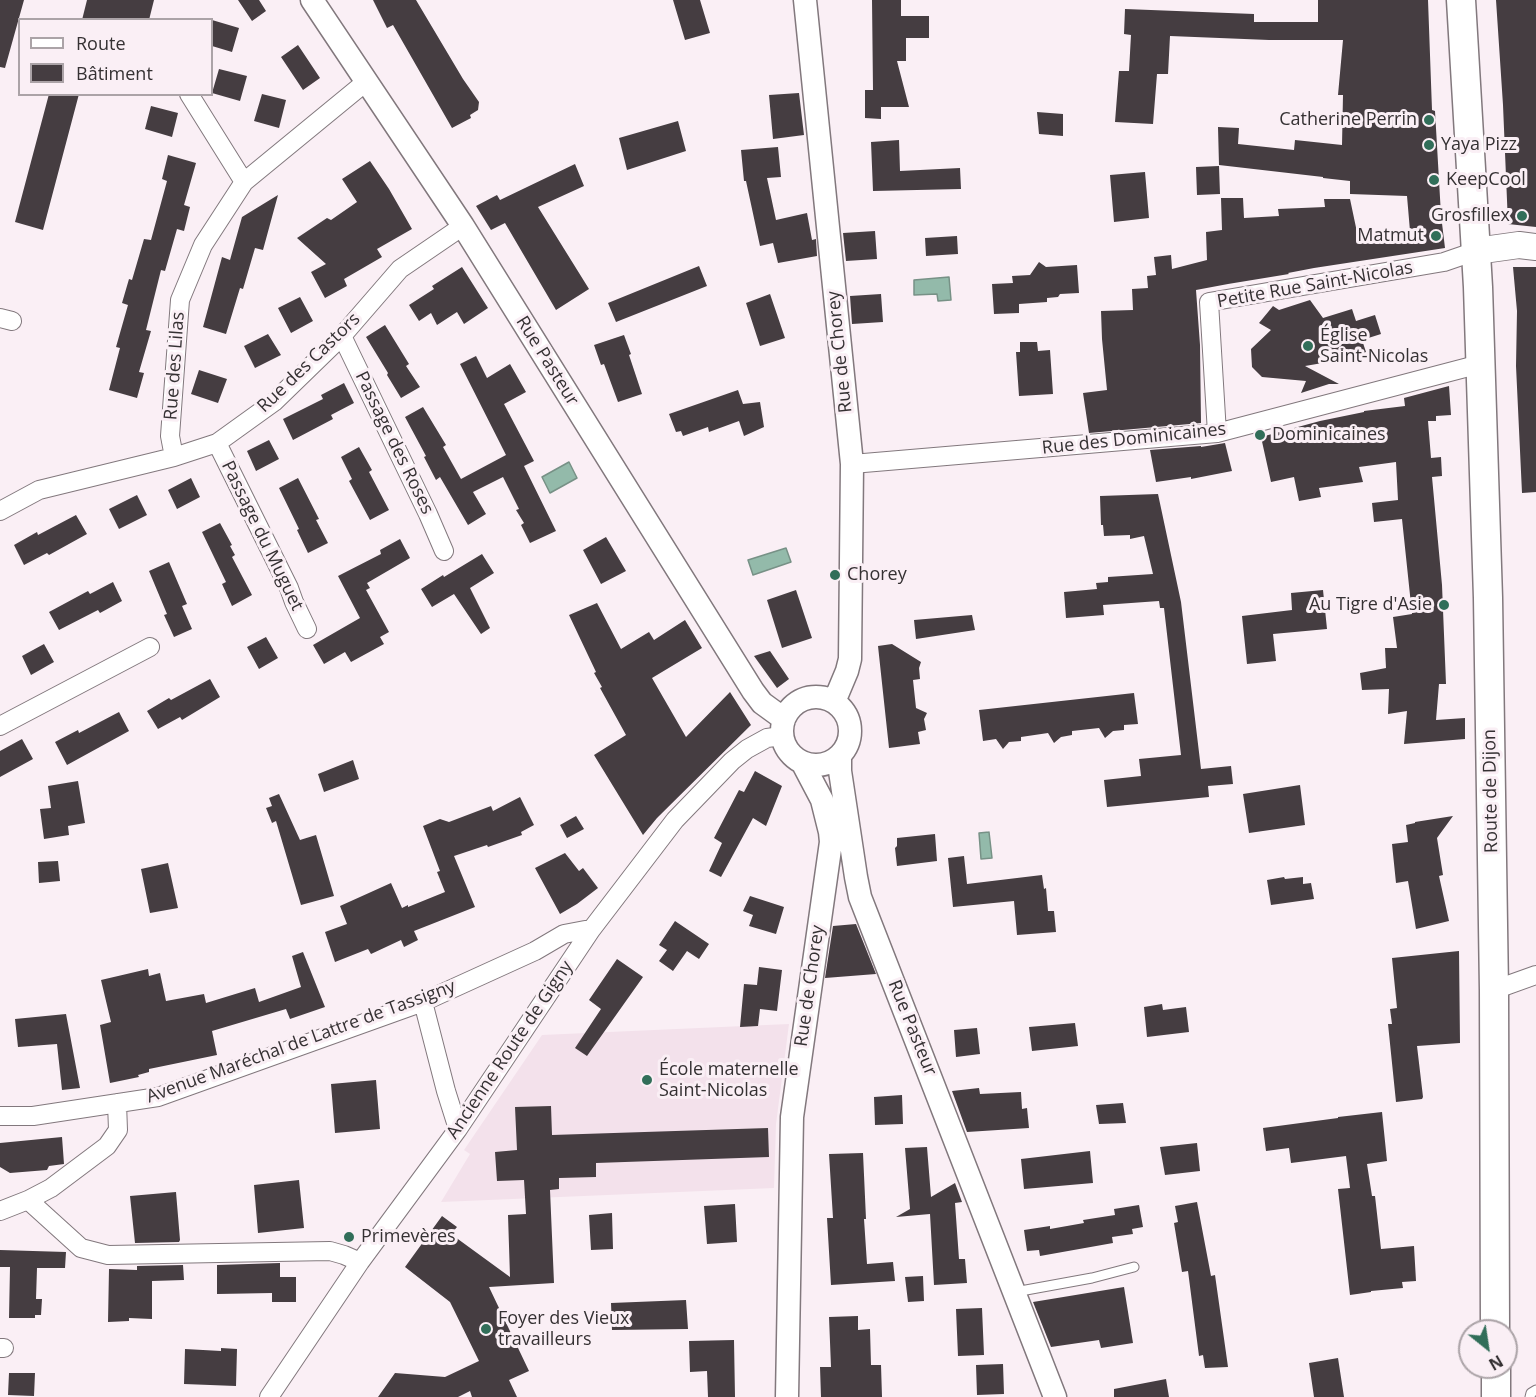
<!DOCTYPE html>
<html>
<head>
<meta charset="utf-8">
<style>
  body { margin:0 }
  #map { position:relative; width:1536px; height:1397px; overflow:hidden; background:#faeff5; font-family:"Open Sans",sans-serif }
  canvas { display:block }
  .legend { position:absolute; left:18px; top:18px; width:195px; height:78px; box-sizing:border-box; background:#faeff5; border:2px solid #aba3a7; margin:0; padding:8px 10px; list-style:none; font-size:18px; color:#353133 }
  .legend li { display:flex; align-items:center; gap:12px; height:30px }
  .legend b { width:30px; border:2px solid #aba3a7 }
  .north { position:absolute; left:1458px; top:1319px; width:60px; height:60px; box-sizing:border-box; background:#faeff5; border:2px solid #aba3a7; border-radius:50%; rotate:150deg; font-size:16px; font-weight:700; line-height:24px; text-align:center; color:#353133 }
  .north::after { content:''; display:block; margin:auto; width:21px; height:27px; background:#316e59; clip-path:polygon(50% 0,100% 100%,50% 72%,0 100%) }
</style>
</head>
<body>
<div id="map">
<canvas width="1536" height="1397"></canvas>
<ul class="legend">
<li><b style="height:8px;background:#fff"></b>Route</li>
<li><b style="height:16px;background:#453d41"></b>Bâtiment</li>
</ul>
<div class="north">N</div>
</div>
<script>
const g = document.querySelector('canvas').getContext('2d');
g.lineJoin = 'round';
function fillPath(path, color) { g.fillStyle = color; g.fill(path, 'evenodd'); }
const poly = rows => new Path2D(rows.map(r => 'M' + r).join(''));
function stroke(path, color, width, dash) { g.strokeStyle = color; g.lineWidth = width; g.lineCap = dash ? 'butt' : 'round'; g.setLineDash(dash || []); g.stroke(path); }
function drawText(font, color, halo, rows, align = 'center') {
  g.font = font + ' "Open Sans",sans-serif'; g.lineWidth = 6; g.setLineDash([]); g.textBaseline = 'middle'; g.strokeStyle = halo; g.fillStyle = color; for (const [text, x, y, turn = 0] of rows) {
    g.save(); g.translate(x, y); g.rotate((+turn || 0) * Math.PI / 180); g.textAlign = isNaN(turn) ? turn : align; if (halo) g.strokeText(text, 0, 0); g.fillText(text, 0, 0); g.restore();
  }
}
fillPath(poly([
  [789,1024,776,1124,774,1188,441,1202,470,1154,464,1150,542,1035]
]), '#f3e1eb');
const water = poly([
  [949,277,951,300,938,301,937,294,914,295,914,280,949,277],
  [569,462,577,478,550,493,542,477,569,462],
  [786,548,791,562,753,575,748,560,786,548],
  [989,832,992,858,981,859,979,833,989,832]
]);
fillPath(water, '#93baaa');
stroke(water, '#779186', 1.5);
fillPath(poly([
  [0,0,24,0,5,68,0,67],
  [87,0,154,0,149,20,82,20],
  [238,0,259,0,266,11,252,21],
  [373,0,416,0,463,79,479,102,478,110,470,115,471,118,452,128,393,25,387,28],
  [673,0,700,0,710,33,685,40],
  [872,0,901,0,901,16,929,16,929,38,906,38,906,61,897,61,909,107,881,107,881,119,865,118,865,90,873,90],
  [1318,0,1428,0,1432,110,1435,111,1441,215,1445,248,1314,268,1288,273,1289,274,1228,284,1196,290,1200,345,1201,423,1089,433,1083,393,1107,390,1102,339,1101,311,1133,310,1132,289,1148,288,1147,276,1156,275,1154,257,1171,255,1172,269,1207,260,1206,232,1222,230,1221,198,1243,198,1244,218,1279,216,1278,209,1325,207,1324,199,1350,199,1358,237,1410,231,1407,196,1350,194,1350,181,1323,178,1323,177,1219,165,1218,127,1239,128,1238,144,1294,150,1295,140,1342,145,1343,95,1338,95,1343,40,1269,40,1170,36,1168,74,1157,74,1153,124,1115,122,1119,71,1129,71,1131,35,1124,34,1125,9,1254,14,1254,22,1318,22],
  [1496,0,1536,0,1536,227,1508,224,1503,105],
  [212,20,239,28,232,52,212,46],
  [298,45,320,78,303,90,281,57],
  [219,69,247,76,240,101,212,93],
  [799,93,804,135,773,139,769,95],
  [49,94,79,94,43,230,15,222],
  [262,94,286,100,279,128,254,121],
  [151,106,178,113,172,137,145,129],
  [1037,112,1063,114,1063,136,1039,134],
  [678,121,686,151,627,170,619,138],
  [899,140,900,171,960,168,961,189,873,191,871,142],
  [778,147,781,177,767,178,776,220,807,213,812,240,816,239,817,256,778,263,773,243,760,246,746,181,744,181,741,150],
  [168,155,196,163,184,205,190,207,184,231,177,229,165,271,161,270,146,330,151,331,139,372,144,373,137,398,109,390,120,348,116,347,128,305,122,303,129,279,132,280,144,239,151,240,167,181,162,179],
  [370,161,389,189,412,229,377,249,382,257,344,279,347,286,325,298,311,272,326,264,297,238,327,218,331,220,357,202,342,179],
  [575,164,584,186,538,207,589,289,556,310,505,223,491,230,476,206,497,195,500,200],
  [1219,166,1220,194,1197,195,1196,167],
  [1145,172,1149,218,1114,222,1110,175],
  [278,195,263,250,255,248,243,289,240,288,226,334,203,327,222,257,230,260,242,217],
  [875,231,877,259,846,261,843,233],
  [957,236,958,254,926,256,925,238],
  [1039,262,1046,267,1077,265,1079,293,1060,294,1058,297,1047,298,1047,302,1019,304,1019,313,994,314,992,284,1013,283,1012,276,1030,275],
  [699,266,707,286,616,322,608,303],
  [462,267,488,308,464,324,457,312,437,325,431,313,419,321,409,305,434,289,432,286],
  [1513,267,1536,267,1536,492,1522,493,1516,366,1517,311],
  [770,294,785,338,760,346,746,303],
  [881,294,883,322,852,324,850,296],
  [300,297,313,321,291,333,278,308],
  [1310,300,1323,318,1352,309,1356,321,1375,315,1381,334,1362,340,1366,352,1356,355,1339,356,1340,360,1305,366,1339,384,1329,384,1301,393,1306,381,1262,377,1252,367,1251,349,1271,330,1259,323,1273,306,1279,310],
  [385,325,409,364,406,366,420,387,401,398,387,375,388,373,366,337],
  [268,334,281,355,255,368,244,346],
  [624,335,631,354,629,355,642,394,618,402,604,364,601,365,594,345],
  [1020,342,1037,342,1038,351,1050,350,1053,394,1019,396,1016,352,1020,352],
  [476,356,487,378,510,364,526,392,504,404,534,461,524,466,556,531,530,543,521,525,524,523,516,510,519,509,503,477,473,492,486,514,468,525,440,477,436,480,424,457,426,456,405,417,423,407,446,445,443,447,461,479,506,455,460,364],
  [199,370,227,379,218,403,191,394],
  [344,383,354,403,331,415,333,419,293,440,283,419,323,399,321,395],
  [1449,386,1451,415,1436,416,1436,421,1428,421,1431,458,1441,457,1442,476,1432,477,1442,585,1446,684,1439,684,1436,720,1465,718,1465,739,1404,744,1407,711,1388,714,1389,689,1362,690,1360,673,1386,668,1385,648,1397,648,1393,617,1412,614,1402,519,1374,522,1372,503,1398,500,1396,462,1359,467,1363,482,1319,488,1321,497,1299,501,1294,477,1271,482,1261,437,1320,421,1364,412,1364,411,1405,406,1404,398],
  [738,390,743,404,760,402,764,427,744,436,739,421,709,432,708,427,683,436,681,431,676,432,669,414],
  [269,440,279,459,256,471,247,451],
  [1225,443,1232,471,1191,479,1191,477,1156,482,1150,450,1201,446,1201,447],
  [359,447,372,470,369,472,389,510,370,520,349,481,352,479,341,457],
  [191,478,200,497,177,509,168,490],
  [298,478,319,519,316,520,328,543,308,553,297,530,299,529,279,488],
  [1158,494,1181,602,1201,769,1231,766,1233,784,1208,786,1209,797,1107,807,1104,780,1141,776,1139,759,1181,755,1164,608,1160,608,1159,601,1103,605,1104,615,1066,618,1064,592,1097,589,1096,583,1108,582,1108,577,1153,574,1144,536,1130,539,1130,535,1104,536,1103,525,1101,525,1100,496],
  [137,495,147,515,119,529,109,509],
  [76,515,87,534,49,555,47,553,24,565,14,545,37,532,38,535],
  [220,523,232,545,230,546,235,555,232,557,252,595,232,606,222,584,226,582,202,532],
  [606,537,626,571,601,584,583,550],
  [400,539,410,558,367,583,370,588,366,590,389,632,380,637,384,644,351,662,345,652,324,664,313,645,360,618,338,576,381,554,380,550],
  [482,554,494,573,470,588,490,628,481,634,454,594,432,607,421,589,443,575,444,577],
  [169,562,187,604,182,606,192,629,174,637,164,615,167,614,149,571],
  [113,582,122,601,100,613,98,610,59,630,49,612,88,591,90,594],
  [796,590,812,638,782,648,767,600],
  [1323,590,1327,629,1273,634,1276,661,1247,664,1242,616,1292,610,1291,593],
  [597,603,621,649,649,632,654,640,685,620,702,648,652,678,686,737,730,692,751,725,657,818,643,835,594,755,626,735,600,688,602,687,594,673,596,672,569,615],
  [972,615,975,630,916,639,914,620],
  [266,637,278,658,259,669,247,647],
  [44,644,54,662,31,675,22,656],
  [892,644,921,662,919,668,920,679,913,680,916,708,927,713,924,719,926,730,918,732,920,744,889,748,878,646],
  [770,651,789,679,777,688,754,656],
  [210,679,220,697,182,720,180,717,158,729,147,711,169,698,171,700],
  [1134,693,1138,724,1124,725,1124,730,1113,731,1105,738,1099,728,1072,731,1072,735,1061,737,1054,743,1048,733,1021,737,1021,741,1009,742,1003,749,996,739,983,741,979,710],
  [119,712,129,731,67,765,55,742,78,730,79,733],
  [22,739,33,759,0,777,0,751],
  [353,760,359,779,324,792,318,774],
  [755,771,782,786,766,826,753,818,721,877,709,871,722,843,714,838,739,790,744,792],
  [78,781,85,823,68,826,69,835,44,839,40,809,51,808,48,786],
  [1300,785,1305,825,1249,833,1243,794],
  [279,794,300,840,316,835,334,896,301,905,276,821,272,823,266,808,272,806,269,798],
  [520,797,534,825,521,832,522,835,488,847,487,845,454,856,475,907,414,931,418,940,404,947,401,940,371,954,368,949,335,962,325,932,347,924,340,906,391,883,402,908,408,905,408,907,445,892,437,872,440,871,423,826,440,819,449,822,491,806,493,811],
  [576,816,584,829,567,838,560,825],
  [1453,816,1437,838,1443,875,1439,876,1449,921,1416,929,1408,881,1396,883,1392,844,1408,842,1406,825,1415,823,1415,822],
  [935,834,937,861,897,866,895,848,897,846,897,838],
  [565,853,579,871,583,868,598,888,577,904,560,914,535,868],
  [964,856,967,884,1042,875,1044,889,1046,888,1048,911,1054,911,1056,932,1017,935,1014,901,953,907,948,858],
  [58,861,60,881,39,883,38,862],
  [168,863,178,908,150,913,141,869],
  [1284,877,1285,879,1303,877,1303,884,1311,883,1314,899,1271,905,1267,880],
  [750,896,784,907,776,934,749,926,753,915,743,911],
  [675,921,709,944,699,959,687,951,673,971,659,961,667,950,659,945],
  [856,924,876,974,825,978,833,926],
  [1459,951,1460,1043,1417,1046,1423,1097,1422,1099,1396,1102,1388,1024,1392,1024,1390,1009,1397,1008,1392,958],
  [303,952,325,1007,290,1019,286,1009,212,1031,217,1055,149,1069,149,1072,138,1075,139,1077,110,1083,100,1025,111,1022,101,980,148,969,149,976,160,973,166,1001,204,994,206,1003,255,988,259,1002,301,987,292,956],
  [617,959,643,977,587,1056,575,1048,601,1009,589,1000],
  [759,967,782,970,777,1011,760,1009,758,1026,740,1027,744,984,757,985],
  [1162,1004,1163,1010,1186,1007,1189,1032,1147,1037,1144,1007],
  [66,1014,80,1088,62,1090,57,1044,18,1047,15,1019],
  [1075,1023,1078,1046,1032,1051,1029,1027],
  [977,1028,980,1054,956,1057,954,1030],
  [376,1080,380,1129,335,1133,331,1084],
  [979,1088,980,1094,1021,1092,1022,1109,1027,1108,1029,1128,967,1132,952,1091],
  [902,1095,903,1124,875,1125,874,1097],
  [1123,1103,1126,1123,1099,1124,1096,1105],
  [551,1106,552,1135,768,1128,769,1157,596,1163,596,1177,559,1178,559,1189,550,1190,554,1283,489,1287,529,1371,509,1380,517,1397,472,1397,470,1391,458,1397,378,1397,395,1373,445,1377,479,1361,450,1302,405,1267,442,1216,457,1227,451,1234,510,1277,508,1215,526,1214,524,1180,497,1181,495,1152,517,1150,515,1107],
  [1382,1112,1387,1161,1367,1164,1372,1196,1375,1196,1381,1249,1414,1246,1416,1281,1402,1282,1403,1288,1371,1291,1371,1292,1350,1295,1338,1189,1350,1188,1346,1156,1291,1163,1289,1148,1266,1151,1263,1128,1338,1118,1338,1117],
  [62,1137,64,1164,49,1166,47,1170,10,1173,0,1167,0,1143],
  [1197,1143,1200,1171,1165,1175,1160,1147],
  [927,1147,931,1197,955,1183,962,1202,955,1203,959,1259,965,1259,967,1283,934,1285,930,1214,896,1217,910,1209,905,1148],
  [1090,1151,1093,1183,1024,1189,1021,1159],
  [863,1153,866,1219,864,1219,867,1264,893,1262,895,1281,831,1285,827,1218,833,1218,829,1154],
  [299,1180,304,1228,258,1233,254,1185],
  [176,1192,180,1240,179,1242,135,1243,130,1196],
  [1197,1202,1211,1276,1215,1275,1228,1367,1205,1368,1203,1355,1199,1356,1188,1271,1182,1272,1174,1223,1178,1222,1175,1206],
  [735,1204,737,1242,707,1244,704,1206],
  [1139,1205,1143,1227,1132,1229,1133,1234,1112,1237,1113,1243,1040,1256,1039,1250,1027,1251,1024,1230,1050,1226,1050,1229,1084,1223,1083,1220,1115,1215,1114,1209],
  [612,1213,613,1249,591,1250,589,1215],
  [0,1250,66,1252,65,1268,37,1268,36,1299,42,1299,41,1315,35,1315,35,1318,9,1318,10,1267,0,1267],
  [280,1263,280,1277,296,1277,296,1302,272,1302,272,1293,217,1294,217,1265],
  [183,1265,184,1280,152,1281,152,1319,129,1318,129,1321,108,1322,109,1269,137,1270,137,1266],
  [923,1276,924,1301,908,1302,905,1277],
  [1124,1287,1133,1343,1101,1348,1099,1340,1051,1347,1033,1302],
  [686,1300,688,1329,612,1330,611,1303],
  [982,1308,984,1355,958,1356,956,1309],
  [858,1316,858,1330,870,1329,871,1365,881,1365,882,1397,821,1397,820,1367,831,1367,829,1317],
  [734,1340,735,1397,708,1397,707,1371,690,1372,689,1341],
  [221,1348,237,1349,236,1386,184,1384,185,1349,221,1351],
  [1338,1358,1344,1397,1314,1397,1309,1363],
  [1003,1364,1004,1394,977,1395,976,1365],
  [9,1373,35,1373,34,1396,8,1395],
  [1166,1379,1169,1397,1114,1397,1114,1389]
]), '#453d41');
const service = poly([
  [1015,1292,1092,1278,1134,1267],
  [1530,1397,1531,1393,1536,1390]
]);
const minor = poly([
  [189,94,244,182],
  [0,318,12,321],
  [342,336,428,514,444,551],
  [1217,433,1209,302,1444,262,1476,251],
  [217,443,289,588,294,602,307,629],
  [174,457,170,436,180,300,203,245,244,182,367,81],
  [852,464,1217,433,1480,364],
  [0,511,39,490,174,457,217,443,274,402,342,336,400,269,463,226],
  [0,726,150,647],
  [1494,990,1536,975],
  [423,1002,446,1091,458,1129],
  [0,1116,33,1116,158,1097,423,1002,535,951,564,934,585,930,591,930],
  [28,1200,81,1248,108,1255,330,1251,344,1255,360,1262],
  [0,1211,28,1200,51,1188,107,1146,118,1130,117,1103],
  [0,1348,4,1348],
  [269,1397,360,1262,458,1129,591,930,675,820,732,761,747,749,767,738,782,736]
]);
const tertiary = poly([
  [312,0,463,226,753,691,762,703,784,719],
  [805,0,852,464,850,659,847,671,834,702],
  '782 731a34 34 0 1 1 68 0a34 34 0 1 1-68 0Z',
  [840,756,840,771,856,877,860,897,1055,1397],
  [787,1397,792,1117,831,842,830,832,822,800,802,762]
]);
const secondary = poly([
  [1476,251,1519,245,1536,247]
]);
const primary = poly([
  [1461,0,1478,287,1488,598,1494,990,1495,1331],
  [1496,1367,1496,1397]
]);
stroke(service, '#82787d', 11);
stroke(minor, '#82787d', 20);
stroke(tertiary, '#82787d', 25);
stroke(secondary, '#82787d', 28);
stroke(primary, '#82787d', 31);
stroke(service, '#fff', 9);
stroke(minor, '#fff', 18);
stroke(tertiary, '#fff', 22);
stroke(secondary, '#fff', 26);
stroke(primary, '#fff', 28);
for (const [x, y, r, color] of [
  [1429,120,6,"#316e59"],
  [1429,145,6,"#316e59"],
  [1434,180,6,"#316e59"],
  [1522,216,6,"#316e59"],
  [1436,236,6,"#316e59"],
  [1308,346,6,"#316e59"],
  [1260,435,6,"#316e59"],
  [835,575,6,"#316e59"],
  [1444,605,6,"#316e59"],
  [647,1080,6,"#316e59"],
  [349,1237,6,"#316e59"],
  [486,1329,6,"#316e59"]
]) { const dot = new Path2D(); dot.arc(x, y, r, 0, 2 * Math.PI); g.fillStyle = color; g.fill(dot); stroke(dot, '#faeff5', 2); }
drawText('18px', '#353133', '#faeff5', [
  ["Catherine Perrin",1417,120,"right"],
  ["Yaya Pizz",1441,145],
  ["KeepCool",1446,180],
  ["Grosfillex",1510,216,"right"],
  ["Matmut",1424,236,"right"],
  ["Église",1320,336],
  ["Saint-Nicolas",1320,357],
  ["Dominicaines",1272,435],
  ["Chorey",847,575],
  ["Au Tigre d'Asie",1432,605,"right"],
  ["École maternelle",659,1070],
  ["Saint-Nicolas",659,1091],
  ["Primevères",361,1237],
  ["Foyer des Vieux",498,1319],
  ["travailleurs",498,1340]
], 'left');
drawText('18px', '#353133', '#faeff5', [
  ["Petite Rue Saint-Nicolas",1315,285,-10],
  ["Rue de Chorey",840,352,-96],
  ["Rue Pasteur",547,361,58],
  ["Rue des Castors",309,363,-44],
  ["Rue des Lilas",175,366,-86],
  ["Rue des Dominicaines",1134,439,-6],
  ["Passage des Roses",394,443,64],
  ["Passage du Muguet",262,536,64],
  ["Route de Dijon",1491,791,-91],
  ["Rue de Chorey",810,986,-82],
  ["Rue Pasteur",912,1028,68],
  ["Avenue Maréchal de Lattre de Tassigny",301,1042,-20],
  ["Ancienne Route de Gigny",510,1050,-56]
]);
</script>
</body>
</html>
